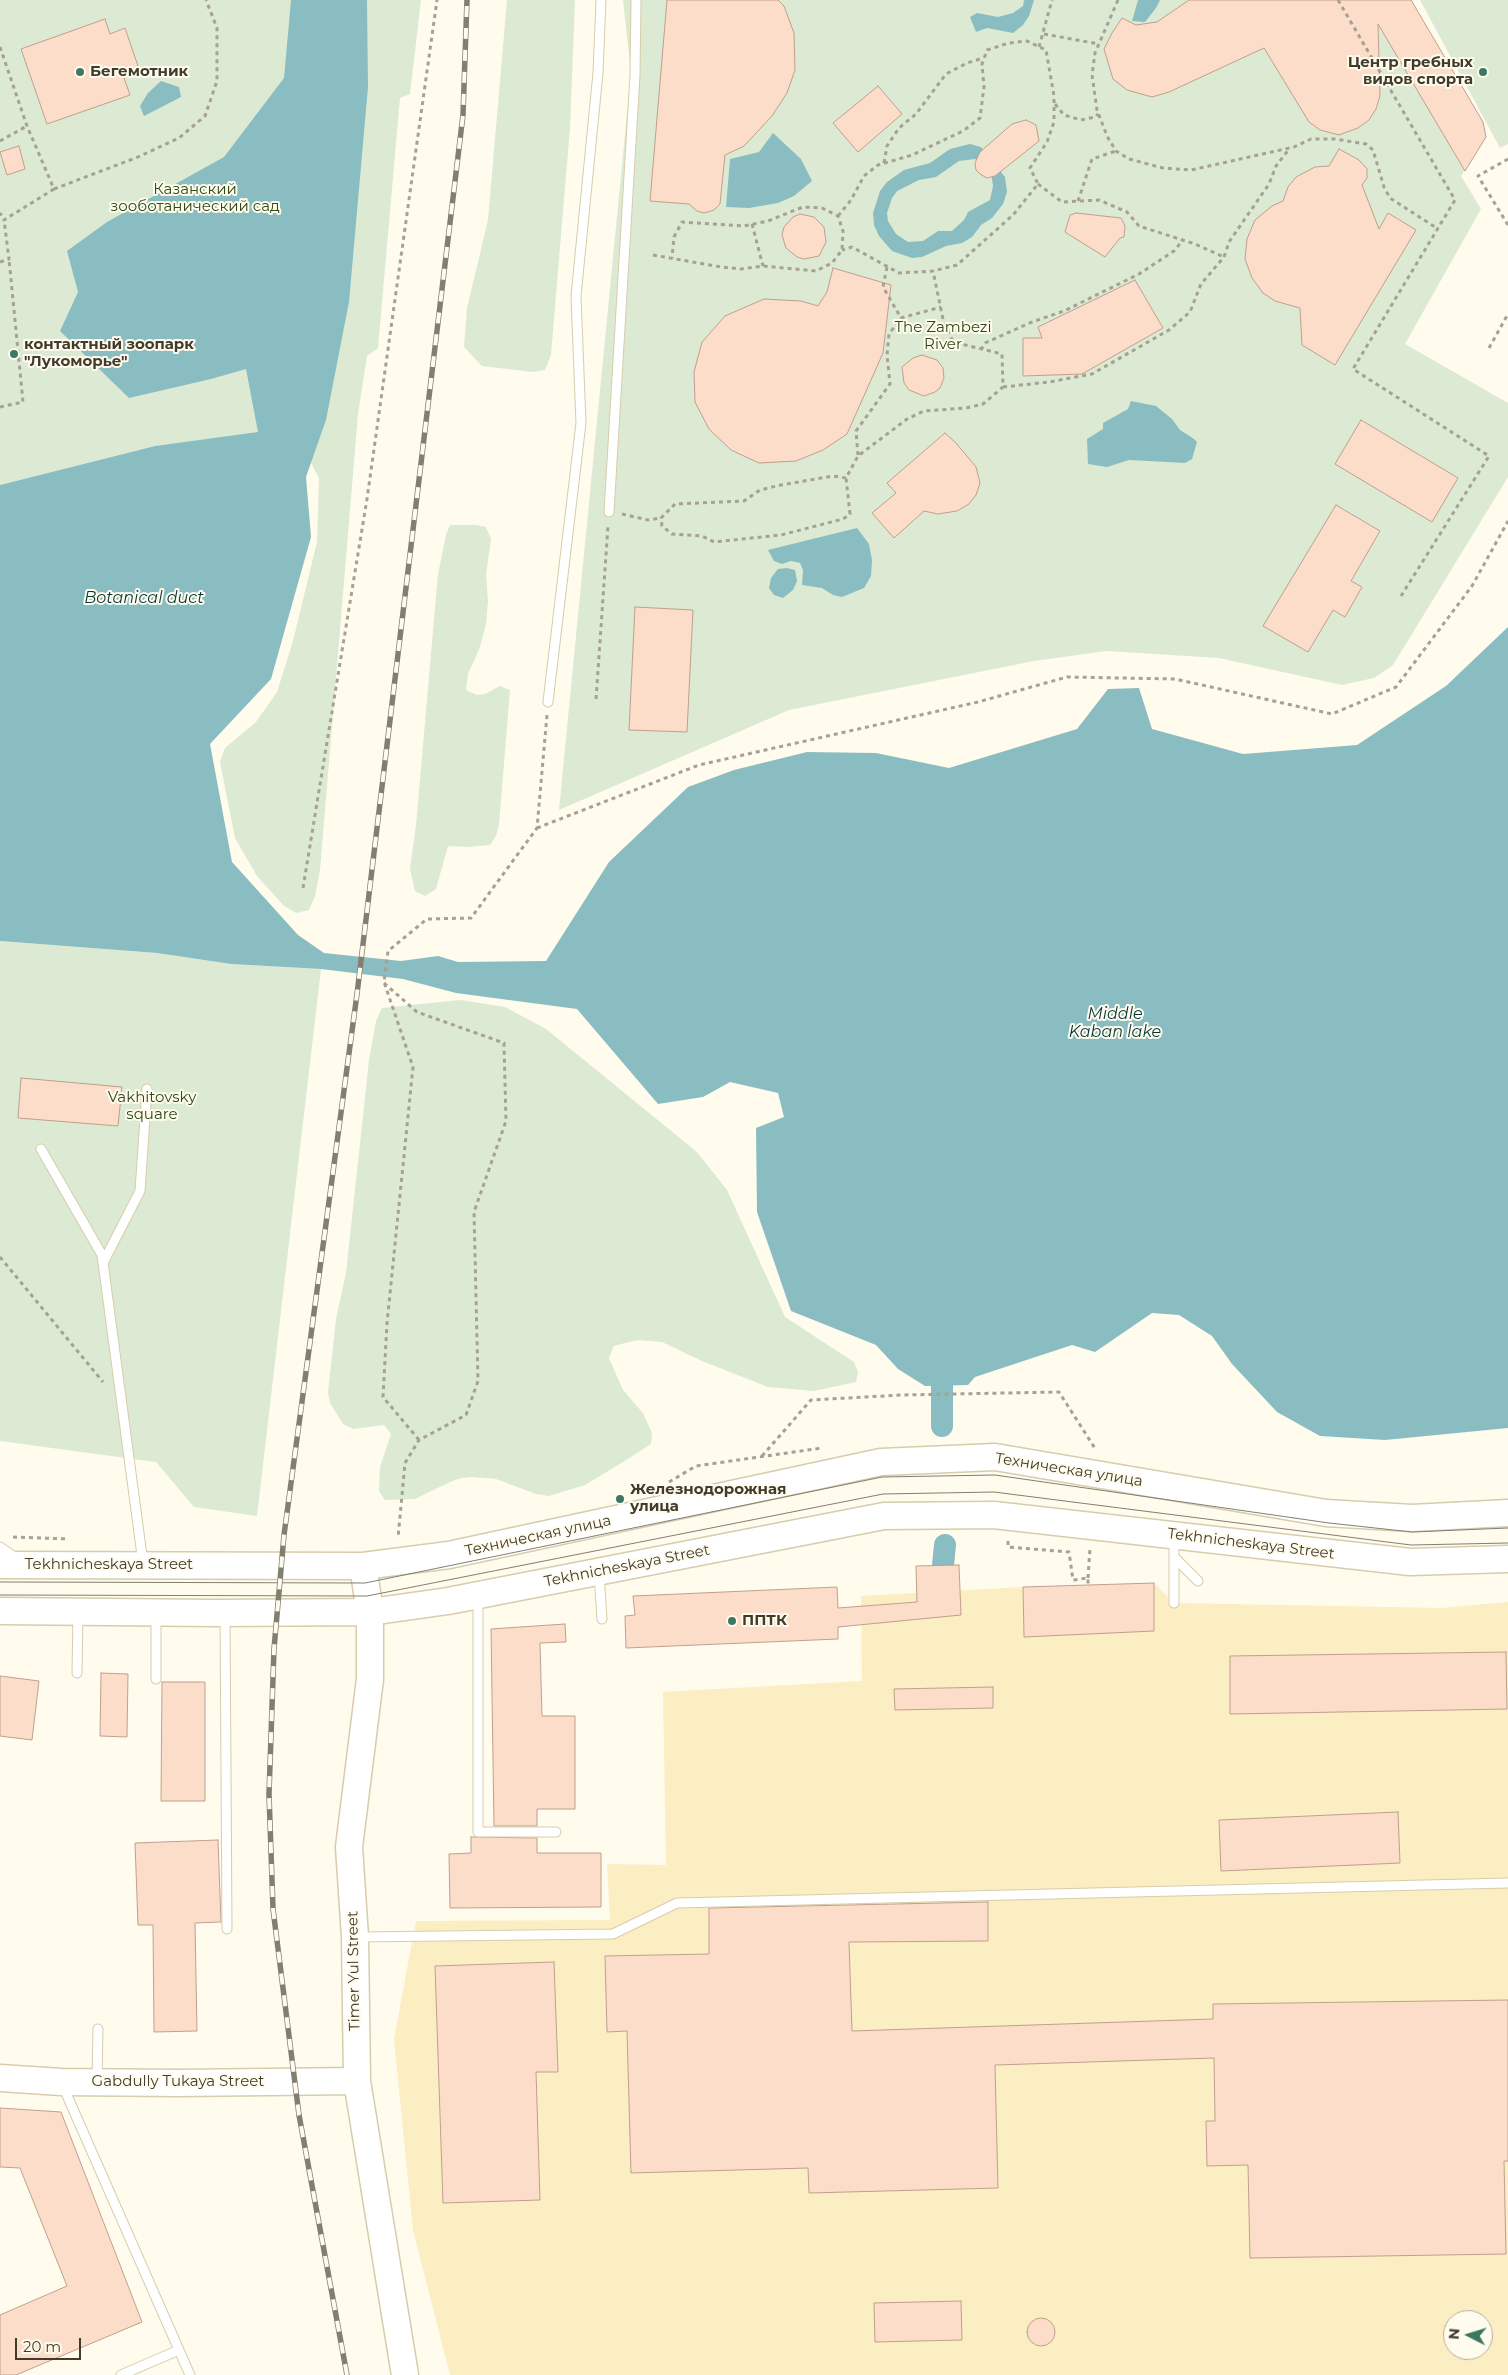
<!DOCTYPE html>
<html>
<head>
<meta charset="utf-8">
<style>
  body { margin:0 }
  #map { position:relative; width:1508px; height:2375px; overflow:hidden; background:#fffbed; font-family:Montserrat,sans-serif }
  canvas { display:block }
  .north { position:absolute; left:1443px; top:2310px; width:50px; height:50px; box-sizing:border-box; background:#fffbed; border:1px solid #b3aea0; border-radius:50%; rotate:275deg; font-size:14px; font-weight:700; line-height:20px; text-align:center; color:#403b2d }
  .north::after { content:''; display:block; margin:auto; width:18px; height:22px; background:#3c7863; clip-path:polygon(50% 0,100% 100%,50% 72%,0 100%) }
  .scale { position:absolute; left:15px; top:2338px; width:66px; height:22px; box-sizing:border-box; border:2px solid #403b2d; border-top:0; padding-left:6px; font-size:15px; line-height:18px; white-space:nowrap; color:#403b2d; -webkit-text-stroke:4px #fffbed; paint-order:stroke }
</style>
</head>
<body>
<div id="map">
<canvas width="1508" height="2375"></canvas>
<div class="north">N</div>
<div class="scale">20 m</div>
</div>
<script>
const g = document.querySelector('canvas').getContext('2d');
g.lineJoin = 'round';
function fillPath(path, color) { g.fillStyle = color; g.fill(path, 'evenodd'); }
const poly = rows => new Path2D(rows.map(r => 'M' + r).join(''));
function stroke(path, color, width, dash) { g.strokeStyle = color; g.lineWidth = width; g.lineCap = dash ? 'butt' : 'round'; g.setLineDash(dash || []); g.stroke(path); }
function drawText(font, color, halo, rows, align = 'center') {
  g.font = font + ' Montserrat,sans-serif'; g.lineWidth = 4; g.setLineDash([]); g.textBaseline = 'middle'; g.strokeStyle = halo; g.fillStyle = color; for (const [text, x, y, turn = 0] of rows) {
    g.save(); g.translate(x, y); g.rotate((+turn || 0) * Math.PI / 180); g.textAlign = isNaN(turn) ? turn : align; if (halo) g.strokeText(text, 0, 0); g.fillText(text, 0, 0); g.restore();
  }
}
fillPath(poly([
  [1154,1583,1174,1603,1442,1608,1508,1602,1508,2375,450,2375,413,2230,394,2039,416,1921,610,1920,607,1864,666,1865,663,1692,862,1681,861,1596,1023,1587],
  [1453,2320,1483,2320,1483,2350,1453,2350]
]), '#fbeec3');
fillPath(poly([
  [0,0,421,0,410,94,400,98,378,348,367,356,358,414,320,870,315,896,309,910,296,913,284,906,257,876,235,838,220,762,225,748,256,722,277,692,293,641,317,542,319,478,301,444,258,433,155,446,0,485],
  [507,0,575,0,570,128,551,355,545,370,533,372,482,366,464,347,467,308,488,220],
  [623,0,1411,0,1483,122,1486,137,1461,176,1481,209,1405,344,1508,403,1508,477,1393,665,1374,678,1342,685,1219,658,1106,651,1034,661,789,710,559,810,631,73],
  [1420,0,1508,0,1508,144,1500,148],
  [450,525,476,525,486,527,491,539,486,574,488,601,486,624,480,647,468,674,466,690,477,695,485,694,500,686,510,690,499,825,496,836,490,845,466,847,448,846,436,889,425,896,415,891,410,869,416,825,438,574,446,535],
  [0,941,157,953,231,964,321,969,257,1516,194,1507,156,1462,0,1441],
  [460,1000,505,1007,546,1029,697,1152,727,1190,785,1317,854,1362,858,1372,856,1382,814,1391,768,1387,702,1361,662,1342,638,1340,625,1343,614,1346,609,1358,623,1390,643,1413,652,1433,651,1444,623,1462,585,1485,549,1496,536,1494,496,1479,473,1477,461,1478,450,1482,415,1499,385,1500,379,1491,380,1467,391,1434,384,1425,353,1429,343,1424,330,1403,328,1392,336,1319,346,1273,369,1060,376,1021,382,1008]
]), '#dcead3');
fillPath(poly([
  [291,0,367,0,368,87,349,302,326,420,306,477,311,537,271,679,210,744,232,862,298,935,324,953,401,961,438,956,458,962,546,961,609,862,688,787,734,770,807,752,876,753,949,768,1077,729,1108,689,1139,688,1152,729,1243,754,1357,745,1446,686,1508,627,1508,1428,1385,1440,1320,1436,1277,1412,1232,1364,1212,1336,1179,1315,1152,1313,1095,1352,1072,1345,975,1377,968,1385,925,1386,898,1369,876,1345,791,1311,757,1212,756,1128,784,1117,778,1093,730,1082,703,1097,658,1104,577,1009,456,993,403,979,321,969,231,964,157,953,0,941,0,485,155,446,258,432,246,369,211,379,129,398,60,331,78,292,67,251,107,222,224,157,284,78],
  [1024,0,1034,0,1029,16,1023,25,1013,33,987,28,976,32,970,17,977,13,998,17,1013,13,1023,6],
  [1138,0,1160,0,1156,8,1145,22,1132,21],
  [161,81,179,87,181,97,144,116,140,106,148,93],
  [773,133,801,159,812,181,794,196,778,203,749,208,726,207,730,159,759,152],
  [970,144,981,147,1005,177,1007,192,1003,204,992,218,981,225,972,237,962,243,946,246,922,257,912,258,892,251,879,236,874,225,873,213,880,191,887,182,904,170,930,163,950,149],
  [975,159,991,173,993,186,990,200,968,212,964,220,952,231,938,231,923,241,908,242,896,234,888,221,887,213,892,198,897,191,919,180,936,177,959,161],
  [1131,401,1156,406,1172,419,1180,430,1194,439,1197,442,1192,459,1185,463,1129,460,1107,467,1088,464,1087,439,1103,429,1103,423,1128,409],
  [857,528,869,544,872,560,871,576,864,588,842,597,833,595,822,588,802,585,803,570,800,563,791,561,782,564,774,561,768,550],
  [787,568,795,570,797,581,793,590,783,598,774,595,769,588,771,578,778,569]
]), '#8abdc1');
stroke(poly([
  [942,1386,942,1426],
  [943,1565,945,1545]
]), '#8abdc1', 22);
const building = poly([
  [667,0,778,0,784,6,794,33,795,70,787,93,772,116,744,146,725,155,720,204,714,210,704,213,697,211,689,204,650,201,667,0],
  [1189,0,1411,0,1483,122,1486,137,1465,171,1378,24,1380,96,1376,109,1369,120,1358,128,1339,135,1320,130,1309,122,1264,48,1169,92,1152,97,1127,90,1113,79,1104,49,1112,33,1122,18,1136,25,1157,22,1189,0],
  [105,19,110,34,125,28,139,69,123,75,130,95,47,124,21,49,105,19],
  [878,86,902,114,858,152,833,123,878,86],
  [1026,120,1036,125,1039,141,995,176,987,178,980,174,976,170,975,163,980,152,1012,124,1026,120],
  [19,146,25,169,7,175,0,152,19,146],
  [1339,149,1359,160,1367,169,1367,178,1362,185,1379,229,1388,213,1416,230,1335,365,1302,345,1300,308,1275,301,1263,293,1252,278,1245,259,1247,239,1255,220,1272,206,1283,201,1288,187,1296,177,1315,167,1329,166,1339,149],
  [1076,213,1121,218,1125,226,1124,237,1120,238,1105,257,1065,232,1070,215,1076,213],
  [800,214,814,217,824,227,826,242,819,256,804,259,797,257,786,248,782,235,784,227,793,217,800,214],
  [833,268,891,285,883,353,847,434,823,450,796,461,759,463,731,450,709,429,695,402,694,372,702,342,725,316,764,299,801,301,818,306,827,292,833,268],
  [1135,280,1163,328,1082,374,1023,376,1023,338,1042,338,1038,327,1135,280],
  [922,355,937,360,943,368,944,378,940,388,935,392,924,396,909,390,904,383,902,367,913,358,922,355],
  [1361,420,1458,478,1432,522,1335,464,1361,420],
  [945,433,956,443,976,467,980,483,976,495,969,504,957,511,938,514,924,511,894,538,872,513,896,493,887,483,945,433],
  [1336,505,1380,531,1351,581,1362,587,1345,617,1333,610,1308,652,1263,626,1336,505],
  [635,607,693,610,687,732,629,730,635,607],
  [21,1078,122,1087,118,1126,18,1118,21,1078],
  [959,1565,961,1615,838,1627,838,1639,626,1648,625,1616,635,1615,633,1596,837,1587,838,1608,917,1602,916,1566,959,1565],
  [1154,1583,1154,1631,1024,1637,1023,1587,1154,1583],
  [565,1624,566,1642,540,1643,542,1716,575,1716,575,1809,537,1809,537,1826,494,1826,491,1629,565,1624],
  [1506,1652,1507,1709,1230,1714,1230,1656,1506,1652],
  [101,1673,128,1674,127,1737,100,1736,101,1673],
  [0,1676,39,1681,32,1740,0,1736,0,1676],
  [162,1682,205,1682,205,1801,161,1801,162,1682],
  [993,1687,993,1708,895,1710,894,1689,993,1687],
  [1398,1812,1400,1863,1221,1871,1219,1820,1398,1812],
  [471,1837,537,1838,537,1853,601,1853,601,1907,450,1908,449,1854,471,1853,471,1837],
  [218,1840,221,1922,195,1923,197,2031,154,2032,153,1925,138,1925,135,1843,218,1840],
  [988,1902,988,1941,849,1942,852,2031,1213,2019,1213,2004,1508,2000,1508,2161,1504,2161,1506,2254,1250,2258,1248,2165,1207,2166,1206,2121,1215,2121,1214,2058,995,2065,998,2188,809,2193,808,2168,631,2173,627,2031,607,2032,605,1956,709,1954,709,1908,988,1902],
  [554,1962,558,2072,536,2072,540,2200,443,2203,435,1966,554,1962],
  [0,2108,61,2112,142,2322,16,2375,0,2375,0,2315,67,2286,20,2168,0,2167,0,2108],
  [961,2301,962,2340,875,2342,874,2303,961,2301],
  '1027 2332a14 14 0 1 1 28 0a14 14 0 1 1-28 0Z'
]);
fillPath(building, '#fcddca');
stroke(building, '#c0a08c', 1);
const lane = poly([
  [609,512,635,75,636,0],
  [548,702,581,423,576,296,598,73,601,0],
  [41,1149,102,1255,143,1563],
  [103,1263,140,1191,147,1089],
  [0,1547,16,1558],
  [1175,1558,1198,1581],
  [599,1574,602,1619],
  [478,1598,478,1832,556,1832],
  [1174,1603,1174,1538],
  [225,1614,227,1929],
  [156,1615,156,1679],
  [77,1673,78,1613],
  [358,1937,613,1934,677,1903,1508,1883],
  [97,2081,98,2029],
  [62,2084,190,2375],
  [121,2375,179,2350]
]);
const secondary = poly([
  [0,1565,363,1566,449,1555,881,1462,995,1457,1326,1513,1412,1518,1508,1513],
  [363,1566,370,1612,370,1679,349,1847,355,1937,357,2081,405,2375],
  [0,1611,216,1613,370,1612,448,1601,884,1516,994,1515,1410,1562,1508,1559],
  [0,2078,61,2082,179,2083,357,2081]
]);
stroke(lane, '#d7cdab', 11);
stroke(secondary, '#d7cdab', 29);
stroke(poly([
  [1118,0,1095,53,1092,75,1097,110,1107,136,1116,151,1129,159,1163,168,1191,170,1294,147,1311,139,1335,139,1366,144,1373,150,1384,187,1390,198,1438,229],
  [1338,0,1455,200,1353,369,1489,456,1401,596],
  [1044,34,1099,44],
  [0,47,27,126,54,189,4,220,0,213],
  [1039,47,1052,0],
  [1055,104,1064,115,1081,120,1095,117,1098,114],
  [0,141,27,126],
  [1508,159,1478,176,1508,225],
  [884,163,887,146,899,128,916,114,946,74,967,63,983,58],
  [1038,184,1062,202,1099,200,1127,212,1139,226,1195,244,1224,257],
  [54,189,138,157,179,138,205,116,217,81,217,28,206,0],
  [1078,201,1092,159,1116,151],
  [838,216,851,200,864,176,878,165,912,155,963,131,980,118,984,87,982,64,987,50,1009,43,1027,41,1046,50,1054,96,1054,122,1047,142,1030,168,1038,184,1013,215,957,265,933,271,899,273,852,247,842,250],
  [752,224,763,266],
  [653,255,721,267,741,269,763,266,816,271,832,263,842,250,843,231,838,216,822,208,803,207,768,221,744,226,682,222,674,237,672,258],
  [0,262,9,259,4,220],
  [887,267,883,287,901,318],
  [1489,348,1508,314],
  [981,350,985,343,1032,322,1064,311,1139,274,1174,251,1183,240],
  [1003,387,1049,382,1092,374,1169,330,1190,312,1201,284,1224,257,1229,242,1269,184,1276,166,1289,149],
  [0,407,23,402,9,259],
  [858,455,856,431,890,384,887,355,889,334,901,318,941,307],
  [846,478,833,476,781,485,760,490,744,501,675,504,661,518,662,526,672,534,702,536,714,542,781,535,843,519,850,514,846,478,858,456,907,419,924,411,966,408,983,404,1003,387,1002,354,953,342,943,319,933,271],
  [622,514,648,520,661,518],
  [596,699,608,526],
  [537,828,699,765,978,702,1067,677,1175,679,1332,714,1396,687,1472,586,1508,521],
  [303,888,367,499,437,0],
  [384,983,417,1012,504,1043,506,1121,474,1212,478,1381,466,1415,419,1440,405,1463,398,1538],
  [0,1257,103,1382],
  [419,1440,383,1397,387,1323,413,1067,384,982,388,951,427,919,471,918,537,828,547,715],
  [762,1456,811,1400,901,1395,1059,1392,1096,1450],
  [669,1482,696,1466,822,1448],
  [13,1537,69,1539],
  [1008,1541,1008,1547,1069,1552,1073,1580,1088,1578,1088,1586],
  [1088,1578,1090,1548]
]), '#a6a193', 3, [4, 4]);
stroke(lane, '#fff', 9);
stroke(secondary, '#fff', 26);
stroke(poly([
  [0,1582,365,1583,882,1477,995,1475,1329,1523,1412,1532,1508,1528],
  [0,1595,367,1596,883,1494,994,1492,1411,1545,1508,1543]
]), '#837e70', 1);
const rail = poly([
  [347,2375,299,2115,273,1909,269,1794,274,1649,284,1535,357,994,463,115,467,0]
]);
stroke(rail, '#837e70', 5.5);
stroke(rail, '#fffbed', 4, [11]);
for (const [x, y, r, color] of [
  [80,72,5,"#3c7863"],
  [1483,72,5,"#3c7863"],
  [14,354,5,"#3c7863"],
  [620,1499,5,"#3c7863"],
  [732,1621,5,"#3c7863"]
]) { const dot = new Path2D(); dot.arc(x, y, r, 0, 2 * Math.PI); g.fillStyle = color; g.fill(dot); stroke(dot, '#fffbed', 2); }
drawText('bold 15px', '#403b2d', '#fffbed', [
  ["Центр гребных",1473,63,"right"],
  ["видов спорта",1473,80,"right"],
  ["Бегемотник",90,72],
  ["контактный зоопарк",24,345],
  ["\"Лукоморье\"",24,362],
  ["Железнодорожная",630,1490],
  ["улица",630,1507],
  ["ППТК",742,1621]
], 'left');
drawText('15px', '#2e4917', '#fffbed', [
  ["Казанский",195,190],
  ["зооботанический сад",195,207],
  ["The Zambezi",943,328],
  ["River",943,345],
  ["Vakhitovsky",152,1098],
  ["square",152,1115]
]);
drawText('15px', '#403b2d', '#fffbed', [
  ["Техническая улица",1069,1470,9],
  ["Техническая улица",538,1536,-12],
  ["Tekhnicheskaya Street",1251,1544,7],
  ["Tekhnicheskaya Street",109,1565],
  ["Tekhnicheskaya Street",627,1566,-11],
  ["Timer Yul Street",354,1971,-91],
  ["Gabdully Tukaya Street",178,2082]
]);
drawText('italic 16px', '#033639', '#fffbed', [
  ["Botanical duct",144,598],
  ["Middle",1115,1014],
  ["Kaban lake",1115,1032]
]);
</script>
</body>
</html>
